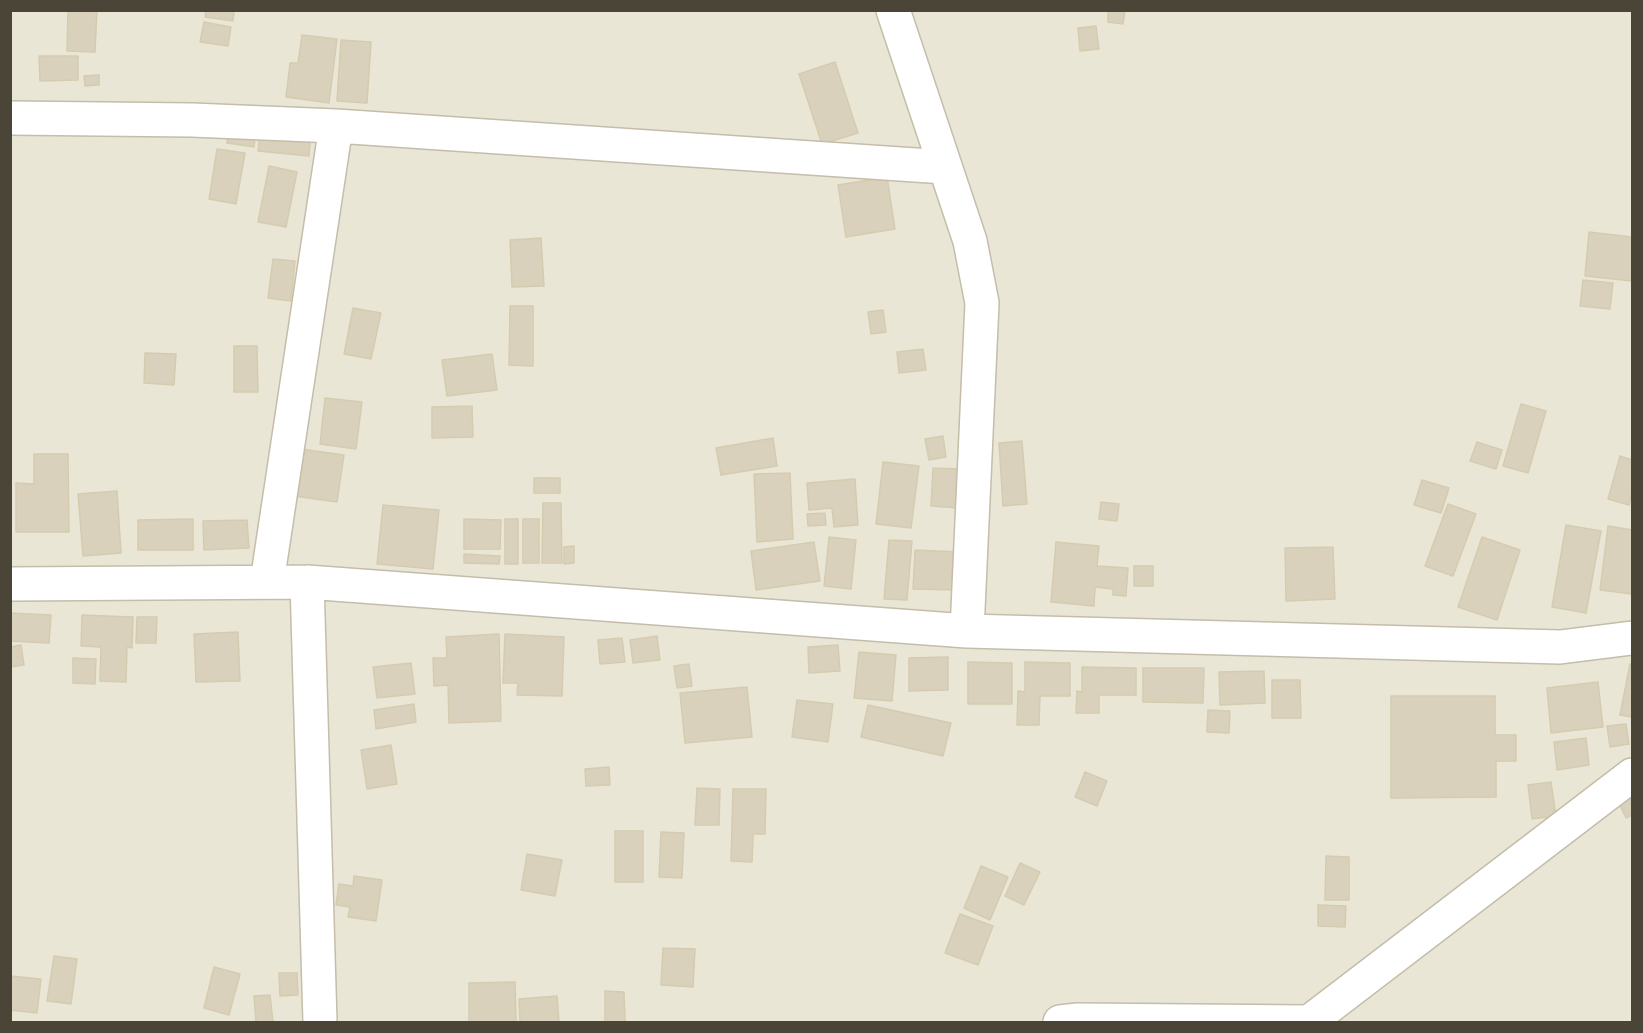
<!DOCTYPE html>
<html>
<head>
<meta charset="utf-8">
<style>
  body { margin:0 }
  #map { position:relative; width:1643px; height:1033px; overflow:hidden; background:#f6f3e8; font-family:Ubuntu,sans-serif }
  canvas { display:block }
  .frame { position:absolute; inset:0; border:12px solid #4a4536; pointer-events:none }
</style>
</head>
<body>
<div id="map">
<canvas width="1643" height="1033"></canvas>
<div class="frame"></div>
</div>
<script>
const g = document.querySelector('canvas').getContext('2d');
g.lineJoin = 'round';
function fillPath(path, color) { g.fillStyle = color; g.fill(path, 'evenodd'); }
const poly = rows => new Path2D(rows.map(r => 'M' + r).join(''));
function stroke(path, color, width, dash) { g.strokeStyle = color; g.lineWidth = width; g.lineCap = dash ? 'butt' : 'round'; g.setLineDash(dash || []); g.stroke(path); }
fillPath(poly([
  [11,11,1632,11,1632,1022,11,1022]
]), '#eae6d6');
const building = poly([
  [68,10,97,10,95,52,67,51,68,10],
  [206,10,234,10,233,21,205,17,206,10],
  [1108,10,1125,10,1123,24,1108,22,1108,10],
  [204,22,231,27,228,46,200,42,204,22],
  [1096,26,1099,49,1080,51,1078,28,1096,26],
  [302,35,337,39,329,103,286,97,290,63,298,63,302,35],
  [341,40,371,42,367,103,337,101,341,40],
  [39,56,78,56,78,80,40,81,39,56],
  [835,62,858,133,822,144,799,74,835,62],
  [99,75,99,85,85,86,84,76,99,75],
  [229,125,256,129,254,147,227,143,229,125],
  [261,128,311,133,309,156,258,151,261,128],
  [217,149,245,153,236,204,209,199,217,149],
  [269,166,297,172,286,227,258,222,269,166],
  [887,177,895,229,846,237,838,185,887,177],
  [1589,232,1632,237,1632,281,1585,276,1589,232],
  [541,238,544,286,512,287,510,240,541,238],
  [273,259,295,261,291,301,268,298,273,259],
  [1583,280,1613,283,1610,309,1580,306,1583,280],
  [510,306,533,306,533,366,509,365,510,306],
  [353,308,381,313,371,359,344,354,353,308],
  [883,310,886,332,871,334,868,312,883,310],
  [234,346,257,346,258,392,234,392,234,346],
  [923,349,926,370,899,373,897,352,923,349],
  [145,353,176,354,174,385,144,383,145,353],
  [492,354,497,390,447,396,442,360,492,354],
  [325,398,362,402,356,449,320,444,325,398],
  [1521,404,1546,411,1528,473,1503,466,1521,404],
  [472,406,473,437,432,438,432,407,472,406],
  [943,436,946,457,929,460,925,439,943,436],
  [773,438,777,466,721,475,716,448,773,438],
  [1022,441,1027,504,1003,506,999,443,1022,441],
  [1477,442,1502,450,1496,469,1470,461,1477,442],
  [301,449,344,455,337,502,294,496,301,449],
  [34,454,68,454,69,532,16,532,16,483,34,484,34,454],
  [1620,456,1632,460,1632,492,1629,505,1608,499,1620,456],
  [883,462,919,466,911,528,876,524,883,462],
  [933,468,960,469,958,508,931,506,933,468],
  [790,473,793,539,757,542,754,474,790,473],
  [534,478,560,478,560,493,534,493,534,478],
  [855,479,858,525,834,527,832,508,809,510,807,483,855,479],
  [1422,480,1449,488,1441,513,1414,505,1422,480],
  [117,491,121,553,83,556,78,494,117,491],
  [1101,502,1119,504,1117,521,1099,519,1101,502],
  [543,503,561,503,562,563,542,563,543,503],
  [1448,504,1476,514,1453,576,1425,566,1448,504],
  [383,505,439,510,433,569,377,564,383,505],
  [825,513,826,525,808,526,807,514,825,513],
  [193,519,193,550,138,550,138,520,193,519],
  [464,519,501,520,500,549,464,549,464,519],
  [505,519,518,519,518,564,505,564,505,519],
  [523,519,539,519,539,563,523,563,523,519],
  [247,520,249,548,204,550,203,521,247,520],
  [1566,525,1601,531,1586,613,1552,607,1566,525],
  [1608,526,1632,530,1632,594,1600,590,1608,526],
  [829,537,856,540,851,589,824,586,829,537],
  [1482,537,1520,550,1497,620,1458,607,1482,537],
  [889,540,912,541,907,600,884,599,889,540],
  [814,542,820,581,756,590,751,551,814,542],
  [1056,542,1099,546,1097,566,1128,568,1126,596,1113,595,1113,589,1095,587,1094,606,1051,602,1056,542],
  [574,546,574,563,564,564,564,547,574,546],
  [1333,547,1335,599,1286,601,1285,548,1333,547],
  [915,550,960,552,958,590,913,589,915,550],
  [464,554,500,556,499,564,464,563,464,554],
  [1134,566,1153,566,1153,586,1134,586,1134,566],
  [10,613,51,615,49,643,10,641,10,613],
  [82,615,133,617,132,648,127,647,126,682,100,681,101,647,81,646,82,615],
  [137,617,157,617,156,643,136,643,137,617],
  [238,632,240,681,196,682,194,634,238,632],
  [499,634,501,721,449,723,448,685,434,686,433,658,447,658,446,637,499,634],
  [505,634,564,637,562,696,517,695,518,683,503,683,505,634],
  [657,636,660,660,633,663,630,640,657,636],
  [622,638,625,662,600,664,598,640,622,638],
  [21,645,24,665,10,667,10,647,21,645],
  [838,645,840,671,809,673,808,647,838,645],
  [859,652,896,655,892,701,854,698,859,652],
  [948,657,948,690,909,691,909,658,948,657],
  [73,658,96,659,95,684,73,683,73,658],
  [968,662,1012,663,1012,704,968,704,968,662],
  [1025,662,1070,663,1070,696,1040,696,1039,725,1017,725,1018,691,1025,692,1025,662],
  [411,663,415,694,377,698,373,667,411,663],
  [689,664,692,686,677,688,674,666,689,664],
  [1630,664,1632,665,1632,717,1620,715,1630,664],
  [1082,667,1136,668,1136,695,1099,695,1099,713,1076,713,1077,691,1082,692,1082,667],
  [1143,668,1204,668,1203,703,1143,702,1143,668],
  [1264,671,1265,703,1220,705,1219,672,1264,671],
  [1272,680,1300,680,1301,718,1272,718,1272,680],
  [1598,682,1603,727,1551,733,1547,688,1598,682],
  [747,687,752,737,685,743,680,693,747,687],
  [1391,696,1495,696,1495,735,1516,735,1516,761,1496,761,1496,797,1391,798,1391,696],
  [797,700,833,704,828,742,792,737,797,700],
  [414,704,416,722,376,729,374,710,414,704],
  [868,705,951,723,943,756,861,737,868,705],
  [1208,710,1230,711,1229,733,1207,732,1208,710],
  [1626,724,1629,744,1610,747,1607,726,1626,724],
  [1586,738,1589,765,1557,770,1554,742,1586,738],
  [391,745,397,784,367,789,361,750,391,745],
  [609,767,610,785,586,786,585,769,609,767],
  [1085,772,1107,781,1097,806,1075,797,1085,772],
  [1551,782,1556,816,1532,819,1528,785,1551,782],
  [697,788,720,789,719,825,695,825,697,788],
  [733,789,766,789,765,834,753,834,752,862,731,861,733,789],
  [1632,797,1632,815,1626,818,1619,803,1632,797],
  [615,831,643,831,643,882,615,882,615,831],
  [661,832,684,833,682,878,659,877,661,832],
  [527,854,562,860,555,896,521,890,527,854],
  [1326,856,1349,857,1349,900,1325,900,1326,856],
  [1020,863,1040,872,1024,905,1005,896,1020,863],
  [981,866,1008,877,990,920,964,908,981,866],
  [354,876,382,880,376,921,348,917,350,907,336,905,339,884,353,886,354,876],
  [1318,905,1346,906,1345,927,1318,926,1318,905],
  [960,914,993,926,978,965,945,953,960,914],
  [663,948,695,949,693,987,661,985,663,948],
  [54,956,77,959,71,1004,47,1001,54,956],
  [214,967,240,974,229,1015,204,1008,214,967],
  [279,973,297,973,298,995,280,996,279,973],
  [10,976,41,979,37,1013,10,1010,10,976],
  [515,982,516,1022,469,1022,469,983,515,982],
  [605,991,624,992,625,1022,605,1022,605,991],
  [270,995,273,1022,256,1022,254,996,270,995],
  [557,996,559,1022,520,1022,519,999,557,996]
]);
fillPath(building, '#d9d1bc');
stroke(building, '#d5cbaf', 1.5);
const minor = poly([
  [893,10,970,241,982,303,967,631],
  [10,118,192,120,336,126,945,167],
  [267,582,336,126],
  [307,582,320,1022],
  [10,584,307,582,967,631,1560,647,1632,638],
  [1060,1022,1078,1020,1309,1022,1632,775]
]);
stroke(minor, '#c3bdaa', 36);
stroke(minor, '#fff', 33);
</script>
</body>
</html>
